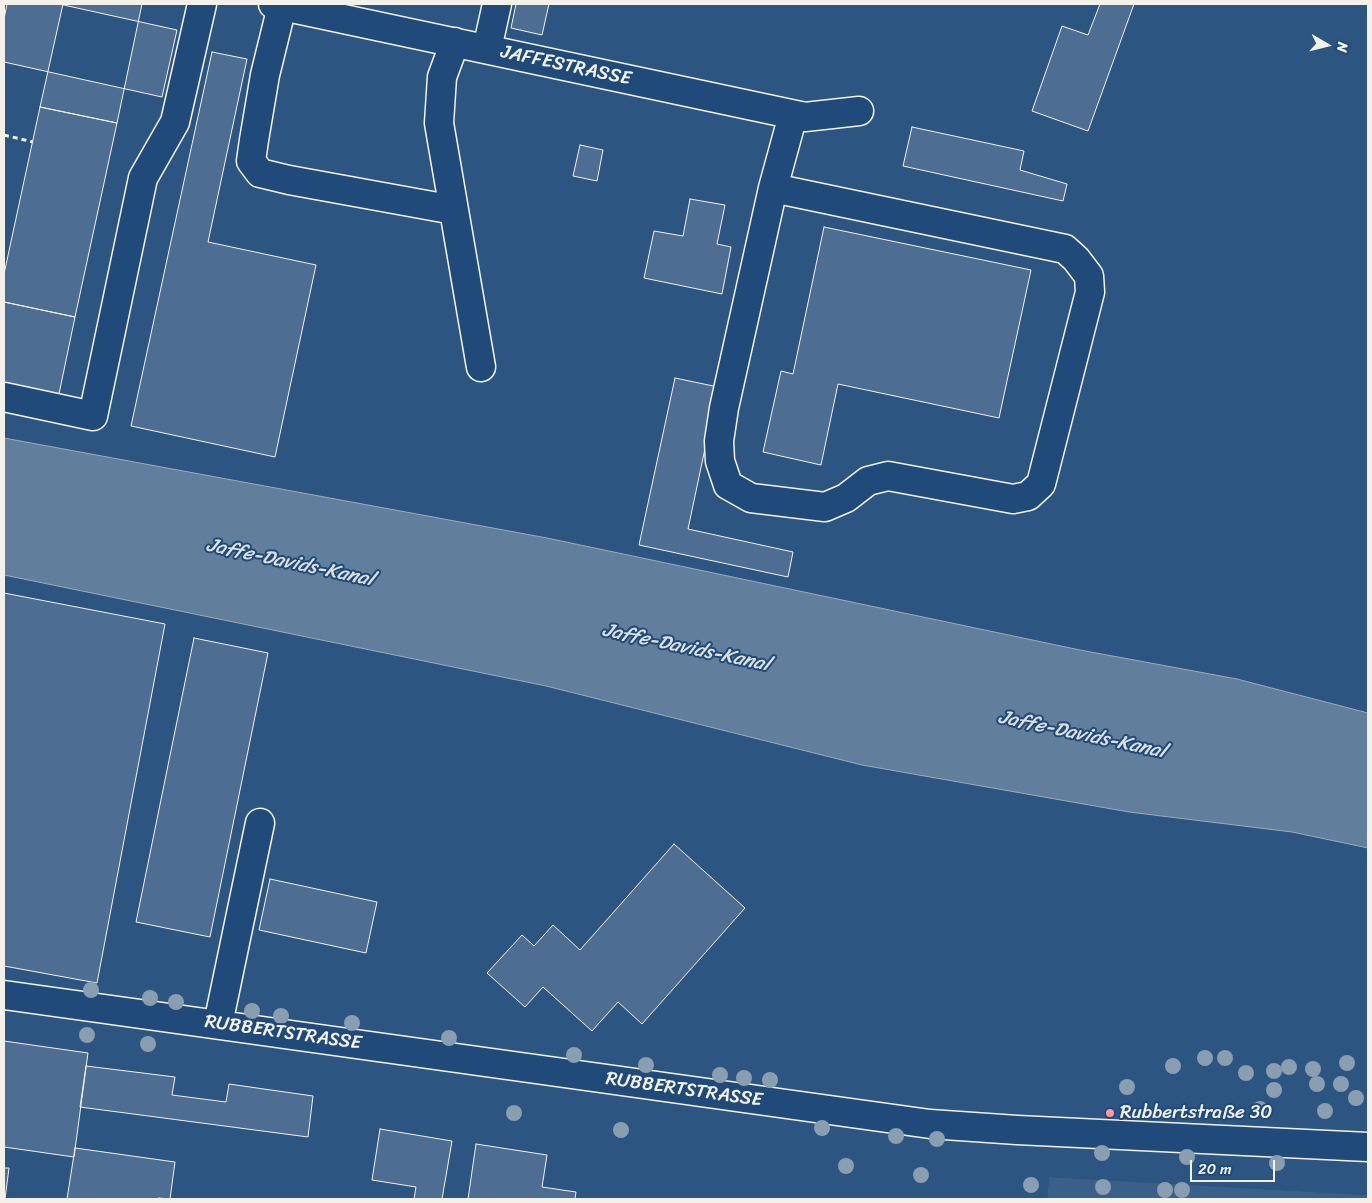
<!DOCTYPE html>
<html>
<head>
<meta charset="utf-8">
<style>
  body { margin:0 }
  #map { position:relative; width:1372px; height:1203px; overflow:hidden; background:#1f4a7a; font-family:Sriracha,sans-serif }
  canvas { display:block }
  .frame { position:absolute; inset:0; border:5px solid #f4f1e8; pointer-events:none }
  .north { position:absolute; left:1302px; top:20px; width:50px; height:50px; -webkit-text-stroke:4px #1f4a7a; paint-order:stroke; rotate:98deg; font-size:14px; font-weight:700; line-height:20px; text-align:center; color:#f4f1e8 }
  .north::after { content:''; display:block; margin:auto; width:18px; height:22px; background:#f4f1e8; clip-path:polygon(50% 0,100% 100%,50% 72%,0 100%) }
  .scale { position:absolute; left:1190px; top:1160px; width:85px; height:22px; box-sizing:border-box; border:2px solid #f4f1e8; border-top:0; padding-left:6px; font-size:15px; line-height:18px; white-space:nowrap; color:#f4f1e8; -webkit-text-stroke:4px #1f4a7a; paint-order:stroke }
</style>
</head>
<body>
<div id="map">
<canvas width="1372" height="1203"></canvas>
<div class="frame"></div>
<div class="north">N</div>
<div class="scale">20 m</div>
</div>
<script>
const g = document.querySelector('canvas').getContext('2d');
g.lineJoin = 'round';
function fillPath(path, color) { g.fillStyle = color; g.fill(path, 'evenodd'); }
const poly = rows => new Path2D(rows.map(r => 'M' + r).join(''));
function stroke(path, color, width, dash) { g.strokeStyle = color; g.lineWidth = width; g.lineCap = dash ? 'butt' : 'round'; g.setLineDash(dash || []); g.stroke(path); }
function drawText(font, color, halo, rows, align = 'center') {
  g.font = font + ' Sriracha,sans-serif'; g.lineWidth = 4; g.setLineDash([]); g.textBaseline = 'middle'; g.strokeStyle = halo; g.fillStyle = color; for (const [text, x, y, turn = 0] of rows) {
    g.save(); g.translate(x, y); g.rotate((+turn || 0) * Math.PI / 180); g.textAlign = isNaN(turn) ? turn : align; if (halo) g.strokeText(text, 0, 0); g.fillText(text, 0, 0); g.restore();
  }
}
fillPath(poly([
  [4,4,1368,4,1368,713,1237,679,1080,650,547,538,4,438],
  [4,575,546,686,862,765,1129,812,1292,832,1368,848,1368,1195,1049,1177,1047,1199,4,1199]
]), '#2d5581');
fillPath(poly([
  [1049,1177,1368,1195,1368,1199,1047,1199]
]), '#3a5f88');
const water = poly([
  [4,438,547,538,1080,650,1237,679,1368,713,1368,848,1292,832,1129,812,862,765,546,686,4,575,4,438]
]);
fillPath(water, '#627e9d');
stroke(water, '#9cacbb', 1);
const building = poly([
  [7,4,59,4,177,30,162,97,4,62,4,19,7,4],
  [63,4,142,4,117,123,40,107,63,4],
  [516,4,549,4,542,35,511,28,516,4],
  [1100,4,1134,4,1088,131,1032,111,1062,26,1088,35,1100,4],
  [212,52,247,59,208,242,316,265,275,457,131,426,212,52],
  [40,107,117,123,75,317,4,302,4,274,40,107],
  [912,127,1024,151,1020,170,1067,184,1063,201,903,166,912,127],
  [580,145,603,150,597,181,573,176,580,145],
  [690,199,725,205,717,244,731,247,722,294,644,278,654,231,683,236,690,199],
  [824,227,1031,270,999,418,838,384,821,465,763,452,781,371,793,374,824,227],
  [4,302,75,317,59,394,4,383,4,302],
  [675,378,718,387,688,529,793,552,788,577,639,545,675,378],
  [4,593,165,624,97,983,4,966,4,593],
  [194,638,268,653,210,937,136,922,194,638],
  [674,844,745,908,642,1024,618,1002,592,1031,543,987,525,1007,487,973,522,935,534,946,553,925,580,950,674,844],
  [270,879,377,902,366,953,259,930,270,879],
  [4,1041,88,1053,74,1157,4,1147,4,1041],
  [86,1066,175,1077,172,1095,226,1102,229,1084,313,1096,308,1137,80,1107,86,1066],
  [380,1129,452,1141,442,1199,414,1199,416,1187,372,1180,380,1129],
  [476,1144,547,1155,542,1187,576,1192,575,1199,468,1199,476,1144],
  [75,1148,175,1162,170,1199,158,1198,158,1199,67,1199,75,1148],
  [4,1168,9,1168,5,1199,4,1199,4,1168]
]);
fillPath(building, '#4d6e92');
stroke(building, '#f4f1e8', 1);
const minor = poly([
  [273,4,805,117,859,111],
  [282,6,265,75,254,140,251,161,260,173,289,180,454,210],
  [455,42,442,77,439,123,481,367],
  [487,49,497,4],
  [773,188,1065,249,1076,259,1089,276,1090,292,1041,484,1028,496,1013,499,888,476,868,481,846,498,825,507,751,498,728,485,720,461,719,441,724,408,773,188,793,115],
  [4,397,93,416,143,178,175,122,202,4],
  [4,995,930,1124,1017,1130,1368,1147],
  [218,1024,260,823]
]);
stroke(minor, '#f4f1e8', 31);
stroke(poly([
  [4,135,33,142]
]), '#f4f1e8', 3, [5, 4]);
stroke(minor, '#1f4a7a', 28);
g.fillStyle = '#8a9eb1';
for (const [x, y] of [
  [91,990],
  [150,998],
  [176,1002],
  [252,1011],
  [281,1016],
  [352,1023],
  [87,1035],
  [449,1038],
  [148,1044],
  [574,1055],
  [1205,1058],
  [1225,1058],
  [1347,1063],
  [646,1065],
  [1173,1066],
  [1289,1067],
  [1313,1069],
  [1274,1071],
  [1246,1073],
  [720,1075],
  [744,1078],
  [770,1080],
  [1317,1084],
  [1341,1084],
  [1127,1087],
  [1274,1090],
  [1356,1098],
  [1260,1109],
  [1325,1111],
  [514,1113],
  [822,1128],
  [621,1130],
  [896,1136],
  [937,1139],
  [1102,1153],
  [1187,1157],
  [1277,1163],
  [846,1166],
  [921,1175],
  [1031,1185],
  [1103,1187],
  [1165,1190],
  [1182,1190]
]) { g.beginPath(); g.arc(x, y, 8, 0, 2 * Math.PI); g.fill(); }
for (const [x, y, r, color] of [
  [1110,1113,5,"#ff9aa2"]
]) { const dot = new Path2D(); dot.arc(x, y, r, 0, 2 * Math.PI); g.fillStyle = color; g.fill(dot); stroke(dot, '#1f4a7a', 2); }
drawText('19px', '#f4f1e8', '#1f4a7a', [
  ["JAFFESTRASSE",566,66,12],
  ["RUBBERTSTRASSE",283,1033,8],
  ["RUBBERTSTRASSE",684,1090,8]
]);
drawText('19px', '#f4f1e8', '#1f4a7a', [
  ["Rubbertstraße 30",1120,1113]
], 'left');
drawText('italic 20px', '#dee0dd', '#1f4a7a', [
  ["Jaffe-Davids-Kanal",290,563,12],
  ["Jaffe-Davids-Kanal",686,648,12],
  ["Jaffe-Davids-Kanal",1082,735,12]
]);
</script>
</body>
</html>
